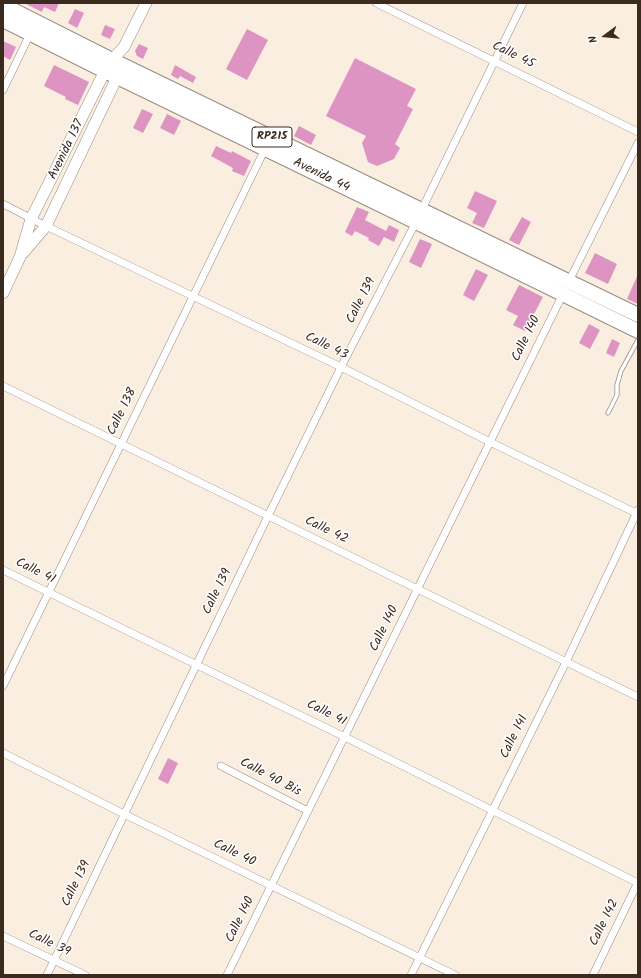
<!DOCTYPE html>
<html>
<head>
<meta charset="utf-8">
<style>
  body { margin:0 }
  #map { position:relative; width:641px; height:978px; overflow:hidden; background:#faeee1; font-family:Kalam,sans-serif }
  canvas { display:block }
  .frame { position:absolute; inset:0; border:4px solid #3b2a1e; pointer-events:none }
  .north { position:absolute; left:585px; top:16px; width:40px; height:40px; -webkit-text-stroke:3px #fff; paint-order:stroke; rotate:254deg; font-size:11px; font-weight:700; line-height:16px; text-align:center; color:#3b2a1e }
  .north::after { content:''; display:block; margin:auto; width:14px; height:18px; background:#3b2a1e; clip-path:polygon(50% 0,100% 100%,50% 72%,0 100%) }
</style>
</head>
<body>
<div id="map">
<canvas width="641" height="978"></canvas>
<div class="frame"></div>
<div class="north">N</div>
</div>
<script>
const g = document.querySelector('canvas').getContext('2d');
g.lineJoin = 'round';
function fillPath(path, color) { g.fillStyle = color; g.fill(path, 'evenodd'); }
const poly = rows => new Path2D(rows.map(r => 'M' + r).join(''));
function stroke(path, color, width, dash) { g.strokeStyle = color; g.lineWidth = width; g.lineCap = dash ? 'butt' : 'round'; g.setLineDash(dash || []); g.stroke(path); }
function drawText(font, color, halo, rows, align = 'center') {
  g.font = font + ' Kalam,sans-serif'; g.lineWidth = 3; g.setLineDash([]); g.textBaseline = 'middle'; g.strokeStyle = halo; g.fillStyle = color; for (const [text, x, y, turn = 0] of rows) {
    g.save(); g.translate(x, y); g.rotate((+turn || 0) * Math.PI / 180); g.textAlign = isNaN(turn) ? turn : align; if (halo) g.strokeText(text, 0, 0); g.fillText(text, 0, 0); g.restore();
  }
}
fillPath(poly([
  [24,3,59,3,55,12,44,7,42,12],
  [75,9,84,13,77,28,68,23],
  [105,25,115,29,110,39,101,35],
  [247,29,268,40,247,80,226,69],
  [3,41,16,47,10,60,3,56],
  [139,44,148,48,143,59,137,56,135,51],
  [355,58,416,89,407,106,413,109,395,144,400,148,394,159,377,166,368,162,362,143,366,136,326,116],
  [54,65,89,82,78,105,65,99,66,97,44,86],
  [175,65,196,77,193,83,180,76,178,79,171,75],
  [142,109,153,114,143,133,133,128],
  [167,114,181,121,174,135,160,128],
  [299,126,316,135,311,145,294,136],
  [216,146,231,153,232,151,251,161,244,176,232,171,233,168,211,156],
  [475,191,497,201,484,228,472,223,477,213,467,208],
  [357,207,369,212,365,220,386,231,389,225,399,230,394,242,384,237,379,246,368,240,369,238,355,231,352,236,345,232],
  [522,217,531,222,519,245,509,240],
  [420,239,432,244,421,268,409,262],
  [595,253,617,264,608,284,585,273],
  [476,269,488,275,474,301,463,295],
  [638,274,638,304,627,299],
  [519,285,543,297,525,331,513,325,518,316,506,310],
  [589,324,600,330,590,349,579,343],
  [612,339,620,343,614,357,606,353],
  [168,758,178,763,168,784,158,779]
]), '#dd94c3');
const lane = poly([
  [608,413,617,395,617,385,621,371,638,340]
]);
const street = poly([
  [376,3,638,132],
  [3,90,30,34],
  [3,204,46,226,341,367,490,442,638,514],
  [422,209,523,3],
  [569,281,638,143],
  [3,386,638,697],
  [3,570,197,665,345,737,638,883],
  [3,686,265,149],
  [3,753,124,814,455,975],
  [221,766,308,811],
  [3,936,85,975],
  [47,975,268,516,341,367,416,222],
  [227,975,563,294],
  [411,975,566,662,638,510],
  [593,975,638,882]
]);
const secondary = poly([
  [23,253,46,226,121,69],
  [3,293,20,257,31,219,105,71,112,60,124,47,146,3]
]);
const highway = poly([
  [3,5,112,60,638,315],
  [3,20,105,71,416,222,638,331]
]);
stroke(lane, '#9a8c80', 5);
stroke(street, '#9a8c80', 8);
stroke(secondary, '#9a8c80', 12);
stroke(highway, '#9a8c80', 16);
stroke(lane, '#fff', 3.5);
stroke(street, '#fff', 7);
stroke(secondary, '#fff', 11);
stroke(highway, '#fff', 14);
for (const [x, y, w] of [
  [272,137,40]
]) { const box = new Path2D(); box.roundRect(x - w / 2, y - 10, w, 20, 3); g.fillStyle = '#fff'; g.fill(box); stroke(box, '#3b2a1e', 1); }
drawText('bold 12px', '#3b2a1e', null, [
  ["RP215",272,137]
]);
drawText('13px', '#3b2a1e', '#fff', [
  ["Calle 45",513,56,26],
  ["Avenida 137",67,150,-64],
  ["Avenida 44",321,176,26],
  ["Calle 139",362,301,-63],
  ["Calle 140",527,339,-64],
  ["Calle 43",326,347,26],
  ["Calle 138",123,412,-64],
  ["Calle 42",326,531,26],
  ["Calle 41",35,572,26],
  ["Calle 139",218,592,-64],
  ["Calle 140",385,629,-64],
  ["Calle 41",326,714,26],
  ["Calle 141",515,737,-64],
  ["Calle 40 Bis",270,778,28],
  ["Calle 40",234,854,26],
  ["Calle 139",77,884,-64],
  ["Calle 140",241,920,-64],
  ["Calle 142",605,923,-64],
  ["Calle 39",49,944,26]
]);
</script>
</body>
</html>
